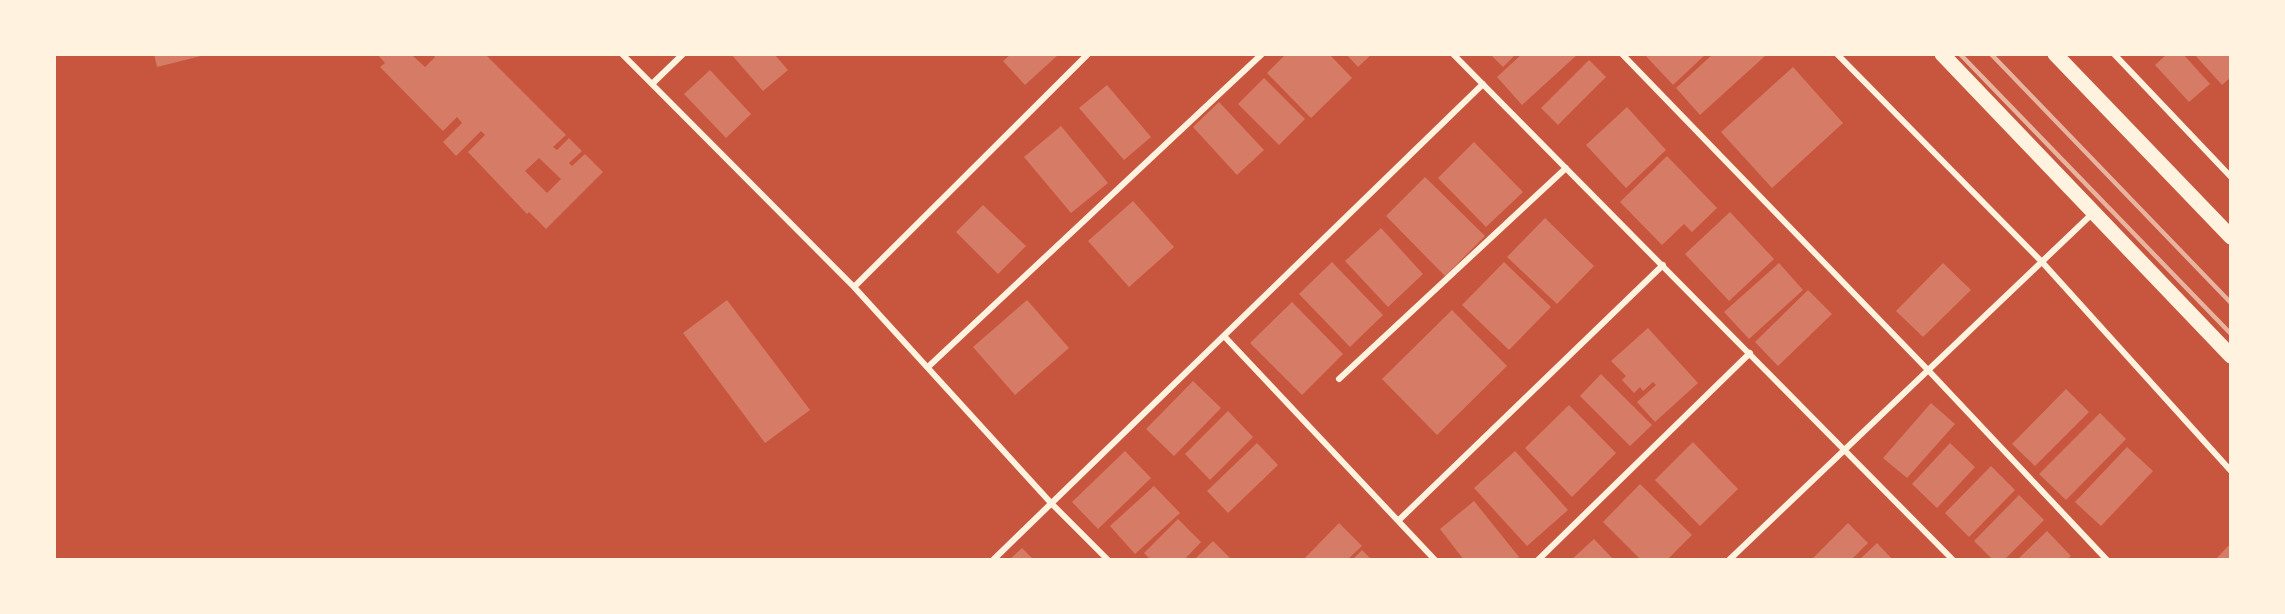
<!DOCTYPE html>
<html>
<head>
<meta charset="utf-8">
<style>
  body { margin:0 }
  #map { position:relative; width:2285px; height:614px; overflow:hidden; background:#c8553d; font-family:Mulish,sans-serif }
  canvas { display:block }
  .frame { position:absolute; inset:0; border:56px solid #fff3e0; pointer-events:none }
</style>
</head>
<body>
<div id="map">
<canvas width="2285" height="614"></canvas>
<div class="frame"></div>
</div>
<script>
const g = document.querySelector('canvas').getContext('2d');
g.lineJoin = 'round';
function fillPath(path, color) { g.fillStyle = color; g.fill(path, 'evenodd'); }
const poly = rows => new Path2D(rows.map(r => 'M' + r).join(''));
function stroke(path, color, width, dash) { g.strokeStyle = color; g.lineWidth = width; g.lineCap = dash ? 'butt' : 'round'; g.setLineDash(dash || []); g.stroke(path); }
fillPath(poly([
  [154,54,205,54,205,55,157,67],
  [377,54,411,54,425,67,435,57,432,54,485,54,566,135,553,147,557,150,569,138,582,151,569,163,572,166,585,154,603,172,546,229,529,212,527,214,468,152,485,135,481,131,456,156,443,142,462,123,457,117,443,131,380,67,385,63],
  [539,158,561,179,547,193,525,171],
  [731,54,774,54,788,70,763,91],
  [1011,54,1059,54,1025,85,1003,61],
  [1286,54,1329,54,1352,78,1311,118,1267,73],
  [1346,54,1372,54,1358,67],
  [1490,54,1516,54,1503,67],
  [1522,54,1578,54,1522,105,1497,77],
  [1644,54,1706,54,1673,85],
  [1713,54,1765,56,1700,115,1676,88],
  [2167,54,2183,54,2210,84,2189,102,2155,65],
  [2194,54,2231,54,2231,77,2222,85],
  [1589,60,1606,77,1558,125,1541,108],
  [1793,67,1843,123,1772,188,1721,132],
  [710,70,751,114,726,138,684,94],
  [1264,78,1305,119,1279,145,1238,104],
  [1107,85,1151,137,1124,160,1079,108],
  [1219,102,1264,150,1237,175,1193,127],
  [1627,107,1666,150,1626,188,1586,145],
  [1061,126,1108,183,1071,213,1024,157],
  [1474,142,1523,192,1486,227,1438,178],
  [1667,156,1717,208,1692,232,1684,224,1662,245,1620,202],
  [1425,177,1485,236,1445,276,1386,216],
  [1133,201,1174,247,1129,287,1088,241],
  [983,205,1026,246,998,274,956,232],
  [1730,212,1774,259,1729,301,1685,254],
  [1545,218,1594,266,1557,304,1507,257],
  [1381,228,1423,274,1388,307,1345,261],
  [1332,262,1383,315,1350,347,1299,294],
  [1504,262,1551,307,1509,350,1462,305],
  [1779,263,1803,290,1749,339,1724,312],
  [1943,263,1971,290,1923,337,1896,311],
  [1808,290,1832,314,1778,366,1755,342],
  [727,300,810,410,765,443,683,333],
  [1027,300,1069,348,1015,395,973,347],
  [1292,302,1343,354,1302,395,1250,343],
  [1452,310,1507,366,1437,435,1382,379],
  [1648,328,1698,383,1655,422,1637,402,1656,385,1653,382,1643,391,1640,387,1634,393,1622,380,1626,376,1611,361],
  [1601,374,1652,425,1630,446,1580,396],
  [1193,381,1221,408,1174,456,1146,429],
  [2066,389,2089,412,2035,466,2012,444],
  [1931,403,1955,424,1907,478,1883,458],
  [1569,405,1616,453,1572,497,1525,448],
  [1228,411,1253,437,1210,480,1185,454],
  [2100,413,2126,439,2066,500,2039,474],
  [1693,442,1738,489,1700,526,1655,480],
  [1257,443,1278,465,1228,513,1207,491],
  [1950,443,1975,467,1937,508,1912,484],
  [2127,447,2153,471,2101,526,2075,502],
  [1125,451,1151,478,1098,529,1072,502],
  [1515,451,1568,510,1527,546,1474,488],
  [1991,466,2015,490,1969,537,1945,513],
  [1640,484,1692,535,1667,560,1641,560,1603,522],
  [1154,486,1180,513,1135,554,1110,526],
  [2019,495,2044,520,2004,560,1993,560,1974,541],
  [1474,501,1519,557,1516,560,1464,560,1440,529],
  [1178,519,1201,542,1184,560,1151,560,1144,553],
  [1339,523,1362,546,1347,560,1303,560],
  [1848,523,1868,543,1851,560,1811,560],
  [2047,531,2071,556,2066,560,2017,560],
  [1594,539,1614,560,1571,560],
  [1213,541,1232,560,1194,560],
  [1877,543,1893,560,1859,560],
  [2231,543,2231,560,2215,560],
  [1022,548,1034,560,1009,560],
  [1362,550,1372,560,1352,560]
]), '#d67c66');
stroke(poly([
  [622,54,854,287,1051,503,1108,560],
  [1453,54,1953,560],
  [1622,54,1928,370,2107,560],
  [1837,54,2042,262,2231,471],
  [2114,54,2231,177],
  [652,84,683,54],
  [854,287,1088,54],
  [1224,336,1435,560],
  [928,367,1262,54],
  [1339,379,1566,168],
  [1399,520,1663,265],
  [993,560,1483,84],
  [1538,560,1750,353],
  [1729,560,2093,213]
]), '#fff3e0', 6);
stroke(poly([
  [1942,54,2231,356],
  [2055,54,2231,237]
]), '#fff3e0', 15);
stroke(poly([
  [1960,54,2231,334],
  [1991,54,2231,303]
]), '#e9b49f', 4.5);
</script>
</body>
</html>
